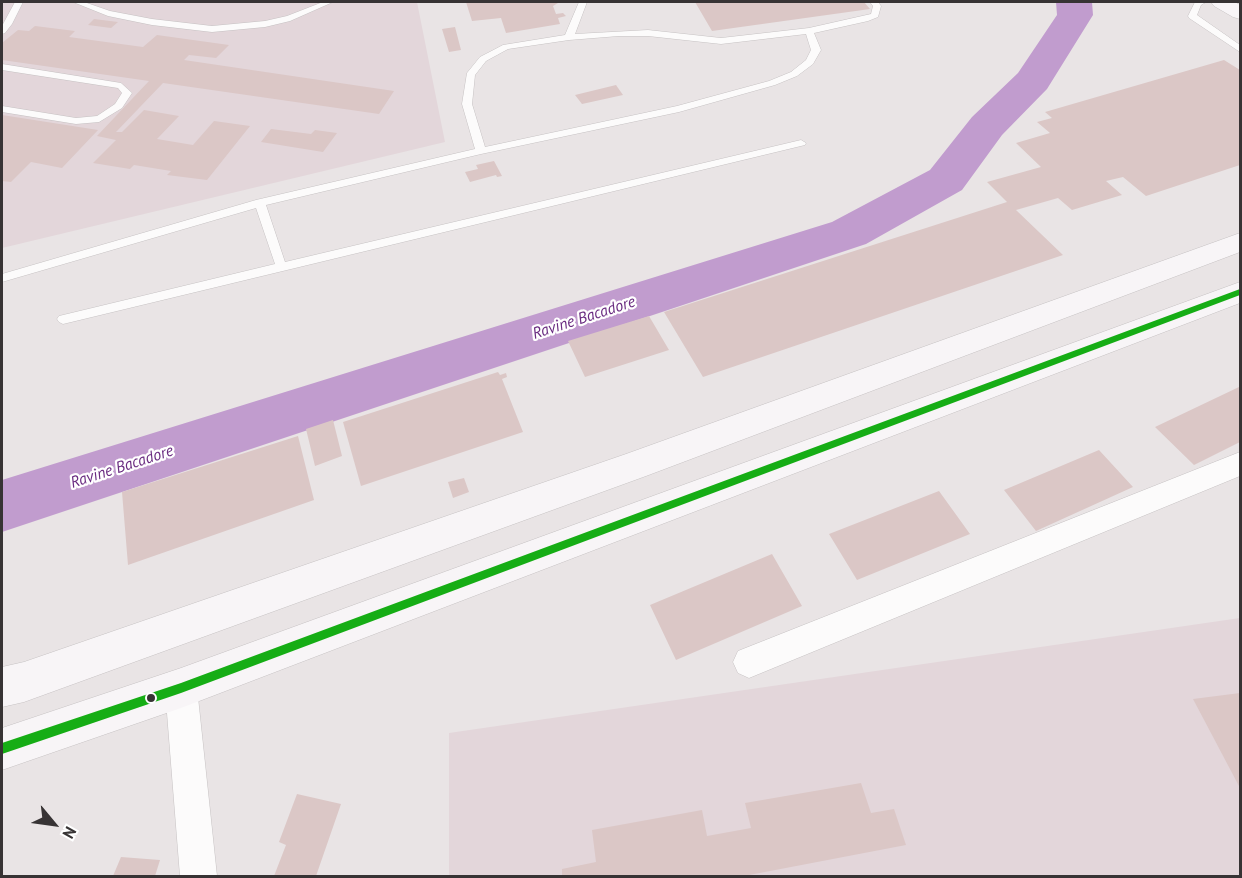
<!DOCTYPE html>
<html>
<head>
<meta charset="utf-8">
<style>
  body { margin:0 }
  #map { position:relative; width:1242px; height:878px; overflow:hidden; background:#e9e4e5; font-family:"PT Sans",sans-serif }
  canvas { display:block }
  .frame { position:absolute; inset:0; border:3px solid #373334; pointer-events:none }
  .north { position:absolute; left:24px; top:794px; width:60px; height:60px; -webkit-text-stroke:4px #fff; paint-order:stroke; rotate:119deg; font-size:16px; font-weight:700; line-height:24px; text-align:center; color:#373334 }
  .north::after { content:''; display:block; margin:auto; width:21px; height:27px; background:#373334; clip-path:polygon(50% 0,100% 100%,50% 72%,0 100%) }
</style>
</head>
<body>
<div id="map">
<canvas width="1242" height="878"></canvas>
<div class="frame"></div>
<div class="north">N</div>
</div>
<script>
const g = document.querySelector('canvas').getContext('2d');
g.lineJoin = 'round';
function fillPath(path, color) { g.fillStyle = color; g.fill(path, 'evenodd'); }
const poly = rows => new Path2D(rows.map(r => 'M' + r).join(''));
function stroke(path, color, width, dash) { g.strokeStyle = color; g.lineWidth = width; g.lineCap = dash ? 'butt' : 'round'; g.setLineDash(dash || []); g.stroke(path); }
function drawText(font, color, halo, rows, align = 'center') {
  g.font = font + ' "PT Sans",sans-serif'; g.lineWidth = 4.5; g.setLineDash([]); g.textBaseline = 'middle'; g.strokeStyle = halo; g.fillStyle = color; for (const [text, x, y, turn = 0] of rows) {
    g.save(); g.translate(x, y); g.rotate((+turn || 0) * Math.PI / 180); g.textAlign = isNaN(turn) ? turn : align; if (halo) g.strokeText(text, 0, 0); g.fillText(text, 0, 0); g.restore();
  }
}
fillPath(poly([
  [2,2,417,2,445,142,2,248],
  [1240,618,1240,876,449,876,449,733]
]), '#e3d6da');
fillPath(poly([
  [1066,2,1081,2,1084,16,1052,66,1033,81,1043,53,1067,17]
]), '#c19cce');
fillPath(poly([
  [1056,2,1092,2,1093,15,1047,89,1002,135,962,190,866,244,2,532,2,480,832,222,930,170,972,117,1018,73,1057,15,1056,2]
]), '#c19cce');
fillPath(poly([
  [466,2,556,2,558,3,553,6,556,14,563,13,566,16,558,18,560,24,506,33,501,18,472,21],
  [695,2,864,2,870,9,712,31],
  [94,19,118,22,111,28,88,25],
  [35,26,75,31,69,37,143,47,157,35,229,45,216,58,189,55,184,60,394,91,379,114,163,83,116,132,122,132,144,110,179,116,157,139,193,145,214,121,250,126,207,180,167,175,171,171,134,165,130,169,93,163,116,140,97,136,149,81,2,60,2,43,18,30,29,31],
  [455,27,461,50,449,52,442,29],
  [1224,60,1240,70,1240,165,1146,196,1123,177,1106,181,1122,195,1072,210,1058,198,1016,210,1063,255,703,377,664,312,1007,202,987,182,1041,167,1016,143,1050,133,1037,122,1052,118,1045,112],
  [616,85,623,95,582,104,575,95],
  [2,115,98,130,62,168,31,162,11,182,2,181],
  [271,129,311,134,315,130,337,133,323,152,261,142],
  [494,161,502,176,497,177,496,175,470,182,465,172,478,169,476,165],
  [649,316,669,350,585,377,568,341],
  [498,372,500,375,506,373,507,377,502,379,523,432,361,486,343,422],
  [1239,387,1240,442,1194,465,1155,427],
  [333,420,342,456,315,466,306,429],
  [298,436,314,500,128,565,122,492],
  [1099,450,1133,487,1036,531,1004,490],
  [464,478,469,492,453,498,448,482],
  [939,491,970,534,857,580,829,534],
  [772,554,802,606,676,660,650,605],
  [1240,693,1240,788,1193,699],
  [861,783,871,813,894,809,906,845,744,876,562,876,562,869,596,862,592,830,702,810,707,836,751,828,745,803],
  [297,794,341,804,316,876,274,876,286,845,279,842],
  [121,857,160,860,155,876,113,876]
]), '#dbc7c6');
const lane = poly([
  [15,2,23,2,12,24,5,33,2,34,2,26,15,2],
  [73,2,84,2,110,11,152,19,212,26,265,21,287,16,323,2,333,2,290,21,265,27,212,32,152,25,108,16,73,2],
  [579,2,587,2,575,34,648,30,721,38,809,28,871,14,873,6,870,2,878,2,881,6,878,17,868,21,814,33,821,50,813,64,797,76,775,85,679,112,481,154,266,205,285,262,801,140,806,143,805,145,63,324,59,322,57,319,59,316,275,264,256,208,2,282,2,274,256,200,475,149,462,104,467,73,480,57,503,45,565,35,579,2],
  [806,34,811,50,806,60,791,72,769,81,677,106,485,147,472,104,475,75,486,61,508,49,569,40,619,36,648,36,721,44,806,34],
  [1195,2,1206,2,1201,5,1197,15,1240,45,1240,52,1189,18,1188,16,1195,2],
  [2,64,121,83,132,93,122,108,99,122,76,124,2,112,2,106,76,118,97,116,115,104,122,93,118,88,2,70,2,64]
]);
const street = poly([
  [1240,452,1240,476,749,678,738,673,733,662,738,651,1240,452],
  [181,672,193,676,197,688,217,876,180,876,165,688,169,676,181,672]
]);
const secondary = poly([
  [1211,2,1235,2,1240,5,1240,19,1233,17,1214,6,1211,2],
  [1240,233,1240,252,646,476,24,702,2,707,2,667,24,662,626,454,1240,233],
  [1240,282,1240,303,181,708,2,770,2,728,181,668,1240,282]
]);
stroke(lane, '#c6c2c3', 1);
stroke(street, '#c6c2c3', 1);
stroke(secondary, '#c6c2c3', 1);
fillPath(lane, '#fcfbfb');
fillPath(street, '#fcfbfb');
fillPath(secondary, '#f8f5f7');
fillPath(poly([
  [1240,289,1240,295,181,693,2,754,2,743,181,683,1240,289]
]), '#16ad15');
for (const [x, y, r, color] of [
  [151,698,5,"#373334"]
]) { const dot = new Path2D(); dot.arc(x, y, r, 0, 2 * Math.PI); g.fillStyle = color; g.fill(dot); stroke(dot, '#fff', 2); }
drawText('italic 16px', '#6a2c81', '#fff', [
  ["Ravine Bacadore",584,318,-18],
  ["Ravine Bacadore",122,467,-18]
]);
</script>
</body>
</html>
